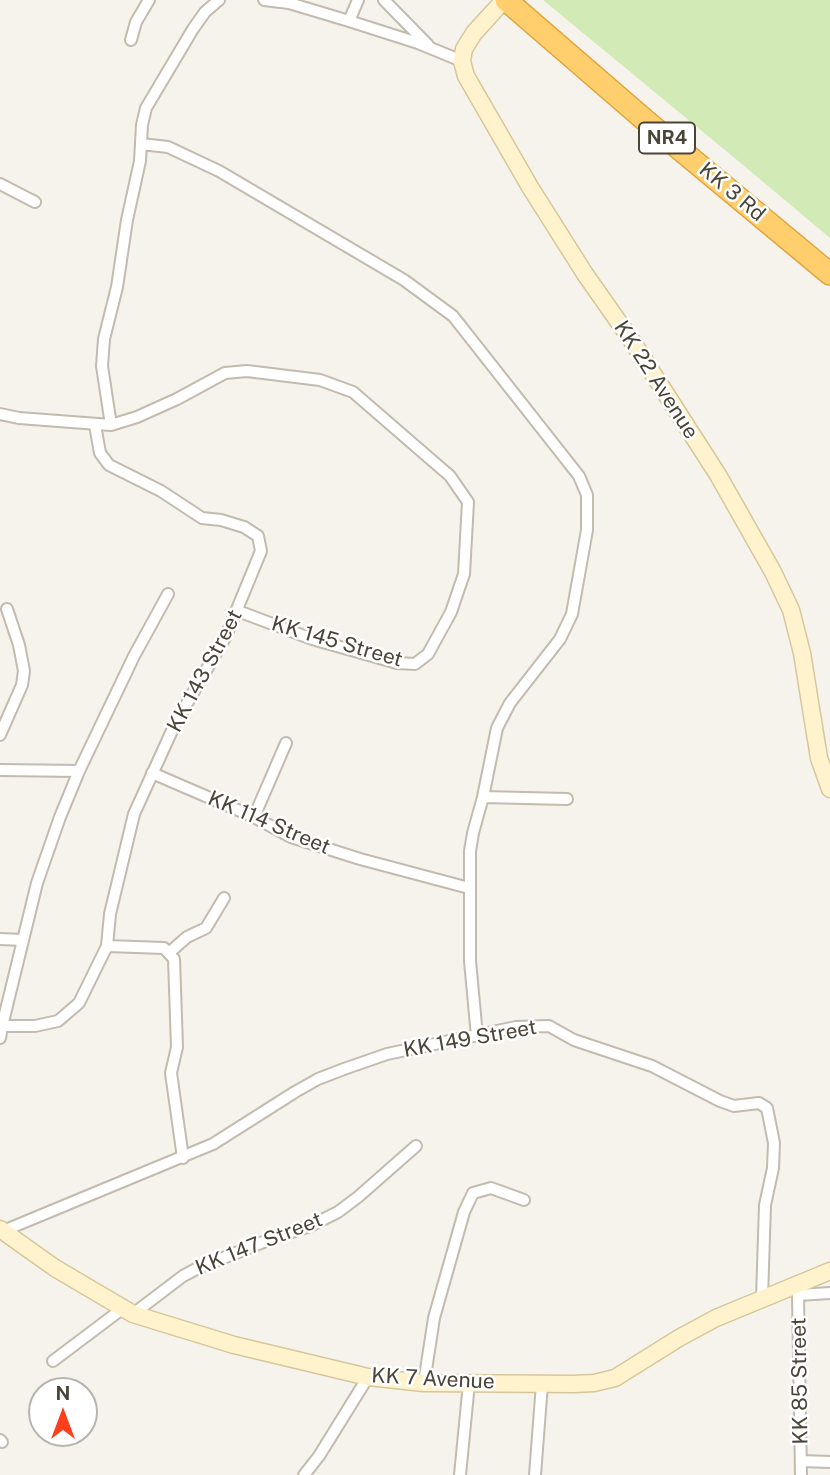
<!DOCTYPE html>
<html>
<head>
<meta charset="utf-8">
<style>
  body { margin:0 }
  #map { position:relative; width:830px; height:1475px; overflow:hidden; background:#f6f3ec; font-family:"Public Sans",sans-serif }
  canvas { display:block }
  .north { position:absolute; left:28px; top:1377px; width:70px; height:70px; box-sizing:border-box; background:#fff; border:2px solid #b7b4b0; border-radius:50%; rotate:0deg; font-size:19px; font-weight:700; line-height:28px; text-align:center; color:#4b4439 }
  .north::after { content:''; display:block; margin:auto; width:24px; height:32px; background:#fc3f1d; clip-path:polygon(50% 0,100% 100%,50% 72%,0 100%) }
</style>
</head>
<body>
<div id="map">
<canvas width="830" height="1475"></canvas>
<div class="north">N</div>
</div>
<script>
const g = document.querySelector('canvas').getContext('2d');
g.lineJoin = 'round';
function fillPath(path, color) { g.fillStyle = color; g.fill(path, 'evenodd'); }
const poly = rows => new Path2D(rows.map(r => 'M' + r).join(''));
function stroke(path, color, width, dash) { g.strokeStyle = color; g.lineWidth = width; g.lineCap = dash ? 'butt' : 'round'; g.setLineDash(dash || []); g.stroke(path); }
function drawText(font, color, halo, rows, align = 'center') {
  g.font = font + ' "Public Sans",sans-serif'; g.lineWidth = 5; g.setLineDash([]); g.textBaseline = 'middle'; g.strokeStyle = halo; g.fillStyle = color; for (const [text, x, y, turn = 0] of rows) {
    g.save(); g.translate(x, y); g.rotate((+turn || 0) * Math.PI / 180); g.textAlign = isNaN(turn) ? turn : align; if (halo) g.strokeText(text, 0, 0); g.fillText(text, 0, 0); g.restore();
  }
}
fillPath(poly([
  [543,0,830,0,830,238,737,160]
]), '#d2eab5');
const street = poly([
  [264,0,289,3,349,21,418,43,462,61],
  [384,0,428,45],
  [349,21,358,0],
  [131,40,136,22,149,0],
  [141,144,168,147,219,171,404,280,453,316,579,476,587,495,587,530,572,614,560,639,510,703,497,728,483,797,473,833,470,851,470,961,477,1036],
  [0,184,35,202],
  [0,414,19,418,111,425,137,417,177,399,225,373,247,371,320,380,353,392,450,476,468,502,464,574,451,612,428,654,415,664,397,663,312,639,238,611],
  [111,425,102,366,104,339,117,287,127,220,140,161,142,125,146,108,193,29,205,12,219,0],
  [0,735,22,685,24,671,19,645,7,609],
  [0,770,79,771],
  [152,773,254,817,291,837,360,859,469,888],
  [483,797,567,799],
  [254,817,286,743],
  [0,939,23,940],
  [107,946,164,948,174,959,177,1047,171,1073,183,1158],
  [170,952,187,937,206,928,224,898],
  [2,1026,37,883,60,817,79,771,134,656,168,594],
  [0,1038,2,1026,35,1026,58,1021,79,1003,107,946,110,914,134,814,175,724,226,636,261,551,258,536,244,527,221,520,202,518,161,491,109,465,100,453,95,425],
  [3,1231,213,1144,295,1092,318,1079,344,1069,387,1054,516,1027,549,1026,574,1040,652,1066,720,1101,734,1106,759,1103,767,1108,774,1143,773,1168,765,1205,762,1298],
  [796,1287,798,1295,801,1475],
  [798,1295,830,1293],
  [133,1314,183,1276,198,1268,276,1237,310,1226,338,1212,358,1197,416,1146],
  [53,1361,122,1309],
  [424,1383,434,1318,464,1212,473,1193,491,1188,524,1200],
  [0,1440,2,1442],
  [801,1461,830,1462],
  [304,1475,319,1456,368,1377],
  [460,1475,469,1383],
  [535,1475,542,1384]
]);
const secondary = poly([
  [504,0,474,33,464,49,462,61,466,76,530,187,585,274,632,341,718,475,773,572,791,610,802,653,819,758,830,789],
  [0,1229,55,1268,133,1314,234,1345,368,1377,424,1383,574,1384,594,1383,615,1378,679,1338,716,1318,830,1271]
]);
const highway = poly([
  [506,0,646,121,830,274]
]);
stroke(street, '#c2bbae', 14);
stroke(secondary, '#d6c79b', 19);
stroke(highway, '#e0a43c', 24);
stroke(street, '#fff', 10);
stroke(secondary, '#fff3cd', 16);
stroke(highway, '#ffcf6e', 21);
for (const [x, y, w] of [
  [667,138,56]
]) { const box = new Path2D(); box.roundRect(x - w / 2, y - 15.5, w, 31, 5); g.fillStyle = '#fff'; g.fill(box); stroke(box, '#4b4439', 2); }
drawText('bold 19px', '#4b4439', null, [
  ["NR4",667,138]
]);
drawText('21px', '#4b4439', '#fff', [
  ["KK 3 Rd",732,192,40],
  ["KK 22 Avenue",656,380,57],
  ["KK 145 Street",337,642,16],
  ["KK 143 Street",205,671,-62],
  ["KK 114 Street",269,823,23],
  ["KK 149 Street",470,1039,-10],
  ["KK 147 Street",259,1244,-22],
  ["KK 7 Avenue",433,1379,3],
  ["KK 85 Street",800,1381,-91]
]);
</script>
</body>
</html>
